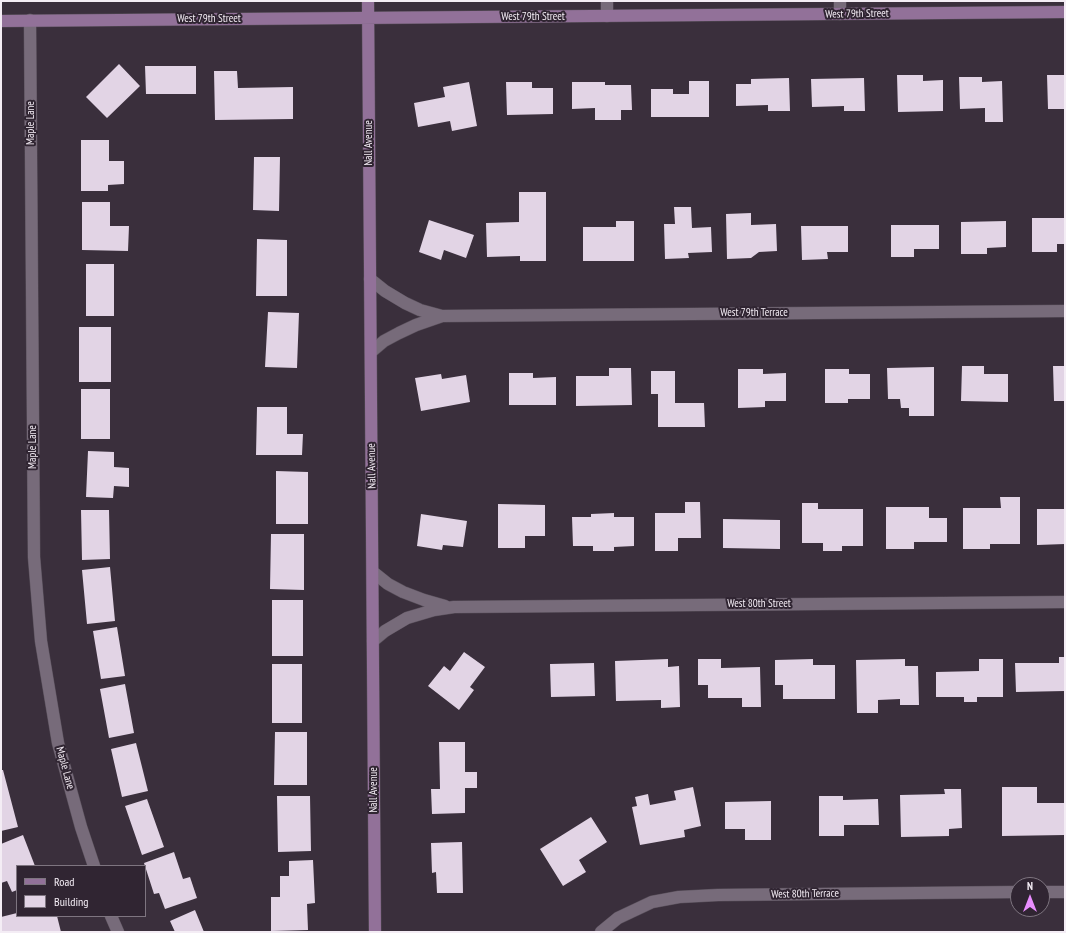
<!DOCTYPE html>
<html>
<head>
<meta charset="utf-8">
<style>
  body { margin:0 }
  #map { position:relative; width:1066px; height:933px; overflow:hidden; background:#3a2f3c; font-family:"PT Sans Narrow",sans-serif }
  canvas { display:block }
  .frame { position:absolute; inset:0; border:2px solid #f4edf5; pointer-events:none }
  .legend { position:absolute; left:16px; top:865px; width:130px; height:52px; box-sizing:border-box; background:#302532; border:1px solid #7e7580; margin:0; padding:5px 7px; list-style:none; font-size:12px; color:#f4edf5 }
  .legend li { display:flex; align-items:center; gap:8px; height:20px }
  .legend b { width:20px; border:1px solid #7e7580 }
  .north { position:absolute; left:1010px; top:877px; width:40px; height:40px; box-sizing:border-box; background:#302532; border:1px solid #7e7580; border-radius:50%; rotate:0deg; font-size:11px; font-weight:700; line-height:16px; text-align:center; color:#f4edf5 }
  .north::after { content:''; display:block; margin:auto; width:14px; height:18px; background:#e98dfe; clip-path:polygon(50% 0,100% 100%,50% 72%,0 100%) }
</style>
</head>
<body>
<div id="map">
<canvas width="1066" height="933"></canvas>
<div class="frame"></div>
<ul class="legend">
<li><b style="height:5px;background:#927199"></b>Road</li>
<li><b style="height:11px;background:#e2d4e5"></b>Building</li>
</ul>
<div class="north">N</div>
</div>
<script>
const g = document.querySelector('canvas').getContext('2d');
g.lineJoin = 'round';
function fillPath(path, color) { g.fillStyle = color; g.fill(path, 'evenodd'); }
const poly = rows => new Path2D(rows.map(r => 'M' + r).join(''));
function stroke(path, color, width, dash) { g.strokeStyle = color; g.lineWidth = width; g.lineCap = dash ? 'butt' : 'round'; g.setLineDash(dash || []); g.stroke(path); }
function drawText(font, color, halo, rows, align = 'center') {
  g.font = font + ' "PT Sans Narrow",sans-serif'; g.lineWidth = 4; g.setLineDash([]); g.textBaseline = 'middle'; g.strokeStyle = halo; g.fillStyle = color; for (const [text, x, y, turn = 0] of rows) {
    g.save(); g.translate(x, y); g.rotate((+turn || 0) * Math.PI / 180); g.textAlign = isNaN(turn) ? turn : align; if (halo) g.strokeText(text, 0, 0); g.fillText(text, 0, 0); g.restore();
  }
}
fillPath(poly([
  [119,64,140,86,107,118,86,97],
  [145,66,196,66,196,94,146,94],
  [214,71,237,71,238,88,293,87,293,119,215,120],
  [897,75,923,75,923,81,943,80,943,111,898,112],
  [1047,75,1065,75,1065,109,1048,109],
  [959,77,982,77,982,82,1002,81,1003,122,985,122,985,108,960,109],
  [789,78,790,111,768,111,768,105,736,106,736,84,751,84,751,79],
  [864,78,865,111,844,111,844,106,812,107,811,79],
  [689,81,709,81,709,117,651,117,651,89,673,89,673,94,689,94],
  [469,82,477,126,452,131,450,121,418,127,414,103,445,97,443,87],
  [506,82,532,82,532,88,553,88,553,114,507,115],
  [572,82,605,82,605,85,631,85,632,110,621,110,621,120,595,120,595,108,572,109],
  [81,140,109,140,109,161,124,161,124,184,108,185,108,191,81,191],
  [254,157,280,157,279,211,253,210],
  [519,192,546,192,546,261,520,261,520,256,487,257,486,223,519,222],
  [82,202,110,202,110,226,129,226,128,251,82,250],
  [674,207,691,207,692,228,711,227,712,252,688,253,689,258,665,259,664,224,675,224],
  [751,213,751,225,776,224,777,251,759,252,751,258,727,259,726,214],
  [1032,218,1065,218,1065,244,1057,244,1057,252,1032,252],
  [429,220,474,235,466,258,444,250,441,260,419,252],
  [616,221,634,221,634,261,583,261,583,227,616,227],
  [1006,221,1006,247,987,248,987,254,961,254,961,222],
  [891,225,939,225,939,249,914,249,914,257,891,257],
  [801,226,848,226,848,252,827,252,828,259,802,260],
  [257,239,287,240,287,296,256,296],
  [86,264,114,264,114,316,86,316],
  [268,312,299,313,297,368,265,367],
  [79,327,111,327,111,382,79,382],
  [962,366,984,366,984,374,1008,374,1008,402,961,401],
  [1053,366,1065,366,1065,401,1054,401],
  [934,367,934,416,909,416,909,408,901,408,900,399,888,399,887,368],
  [609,368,631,368,632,405,576,406,576,376,609,376],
  [738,369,763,369,763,374,786,373,786,401,765,401,765,407,738,408],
  [825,369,849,369,849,374,870,374,870,399,848,399,848,403,825,403],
  [651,371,675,371,675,403,704,403,705,427,658,427,658,394,651,394],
  [509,373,533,373,533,378,556,377,556,405,509,405],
  [441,374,442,379,466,375,470,402,421,411,415,378],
  [81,389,110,389,110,439,81,439],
  [257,407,287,407,287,434,303,434,302,455,256,455],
  [88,451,114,452,114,467,129,468,129,487,114,486,113,498,86,497],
  [276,471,308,472,308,524,276,524],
  [1000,497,1020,497,1020,544,990,544,990,549,963,549,963,508,1001,508],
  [685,502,700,502,701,538,678,538,678,551,655,551,655,513,685,513],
  [802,503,818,503,818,509,863,509,863,546,842,546,842,551,823,551,823,543,802,543],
  [498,504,545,505,545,536,525,536,525,548,498,548],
  [886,507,929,507,929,518,947,518,947,542,914,542,914,549,886,549],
  [1037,509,1065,509,1065,544,1037,545],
  [81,510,109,510,110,559,82,560],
  [614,513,614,517,634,517,634,546,614,547,614,551,593,551,593,546,573,546,572,517,591,517,591,514],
  [421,514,467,521,463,547,443,545,442,550,417,546],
  [723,519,780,520,780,549,723,548],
  [271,534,304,534,304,590,270,589],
  [110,567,115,621,87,624,82,570],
  [272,600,303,600,303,656,272,656],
  [117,627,125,676,101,679,93,631],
  [464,652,485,667,470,687,474,690,459,710,428,686,444,666,450,671],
  [1059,657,1065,657,1065,691,1016,692,1015,663,1059,663],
  [668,659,668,667,679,666,680,707,661,708,661,700,616,701,615,661],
  [698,659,721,659,721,668,760,667,761,707,742,707,742,698,708,698,708,685,698,685],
  [813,659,813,665,835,665,835,699,783,699,783,685,775,685,775,660],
  [905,659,905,666,918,666,919,705,900,705,900,699,878,700,878,713,857,713,856,660],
  [979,659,1003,659,1003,697,977,697,977,702,964,702,964,697,936,697,936,672,979,671],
  [594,663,595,696,551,697,550,664],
  [272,664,302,664,302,723,272,723],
  [125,684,134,733,109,738,100,689],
  [275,732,307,732,307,785,274,785],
  [439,742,465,742,465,772,477,772,477,788,465,788,465,813,432,814,431,789,440,789],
  [136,743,148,791,122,797,111,749],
  [1,770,3,770,18,827,1,831],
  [693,787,701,826,684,830,685,837,640,845,632,807,637,806,635,797,648,794,650,805,676,800,674,791],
  [1002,787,1037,787,1037,803,1065,803,1065,835,1002,836],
  [944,789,961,789,962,828,949,829,949,836,901,837,900,795,945,794],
  [277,796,310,796,311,851,278,852],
  [819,796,843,796,843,800,878,799,879,825,844,825,844,836,819,836],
  [147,799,164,847,142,855,125,806],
  [771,801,771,840,745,840,745,829,725,829,725,802],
  [591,817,607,842,579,860,586,872,563,886,540,849],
  [23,835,35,866,17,866,17,890,12,892,7,881,1,883,1,844],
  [462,842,463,893,437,893,436,872,432,873,431,843],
  [174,852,183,879,190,877,197,898,165,909,159,893,154,894,144,863],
  [313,860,315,903,307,904,308,930,271,931,271,897,280,897,280,876,289,876,289,861],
  [195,910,204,932,175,932,170,921],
  [17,913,17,916,57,916,61,932,1,932,1,917]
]), '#e2d4e5');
const street = poly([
  [607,1,607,16],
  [840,1,840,14],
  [30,20,34,557,41,641,58,743,81,827,94,866],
  [370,279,385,291,405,303,420,310,442,316,1065,311],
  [371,352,384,341,399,333,416,325,442,316],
  [373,572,388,584,403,592,424,600,445,606],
  [373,641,385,631,407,618,434,610,454,607,1065,602],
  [1042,892,1065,892],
  [111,916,118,932],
  [601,932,618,918,652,902,679,897,718,895,1018,892]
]);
const secondary = poly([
  [368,1,375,932],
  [1,21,1065,12]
]);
stroke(street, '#584f5a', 13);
stroke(secondary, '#584f5a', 13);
stroke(street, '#776b7a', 12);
stroke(secondary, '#927199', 12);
drawText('11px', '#f4edf5', '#302532', [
  ["West 79th Street",857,14,-1],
  ["West 79th Street",533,17],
  ["West 79th Street",209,19],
  ["Maple Lane",31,123,-90],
  ["Nall Avenue",369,143,-90],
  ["West 79th Terrace",754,313],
  ["Maple Lane",33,447,-90],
  ["Nall Avenue",372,466,-91],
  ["West 80th Street",759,604],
  ["Maple Lane",65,768,75],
  ["Nall Avenue",374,790,-90],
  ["West 80th Terrace",805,894,-1]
]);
</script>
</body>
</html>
